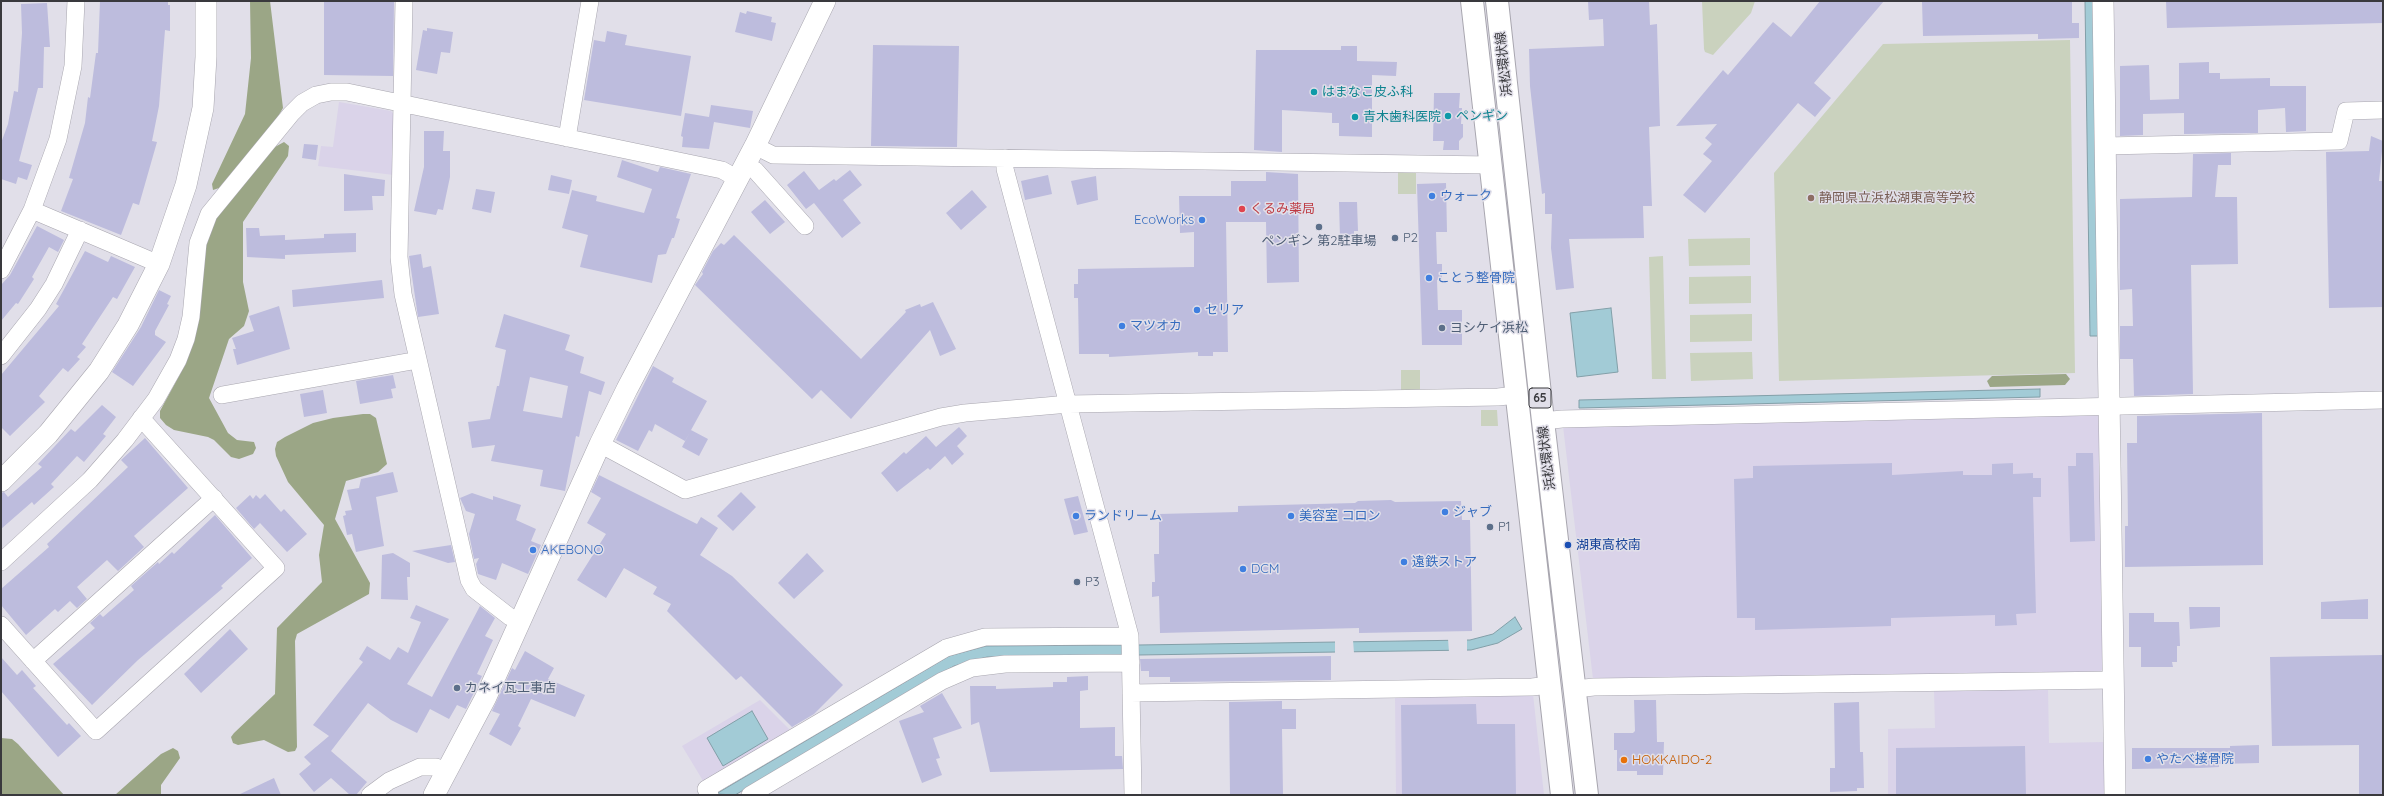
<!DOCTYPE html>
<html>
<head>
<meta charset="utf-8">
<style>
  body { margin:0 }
  #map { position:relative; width:2384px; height:796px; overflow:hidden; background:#e1dfe9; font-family:Quicksand,sans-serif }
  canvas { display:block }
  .frame { position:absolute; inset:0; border:2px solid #39393d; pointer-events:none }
</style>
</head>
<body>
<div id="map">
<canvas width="2384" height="796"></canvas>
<div class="frame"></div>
</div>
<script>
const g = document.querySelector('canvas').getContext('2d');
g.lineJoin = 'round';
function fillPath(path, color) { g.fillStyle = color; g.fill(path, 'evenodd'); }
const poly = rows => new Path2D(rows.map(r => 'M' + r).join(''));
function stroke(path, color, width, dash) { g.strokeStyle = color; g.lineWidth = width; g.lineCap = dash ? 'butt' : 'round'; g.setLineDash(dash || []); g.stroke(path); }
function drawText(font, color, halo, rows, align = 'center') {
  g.font = font + ' Quicksand,"Noto Sans JP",sans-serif'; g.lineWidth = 3; g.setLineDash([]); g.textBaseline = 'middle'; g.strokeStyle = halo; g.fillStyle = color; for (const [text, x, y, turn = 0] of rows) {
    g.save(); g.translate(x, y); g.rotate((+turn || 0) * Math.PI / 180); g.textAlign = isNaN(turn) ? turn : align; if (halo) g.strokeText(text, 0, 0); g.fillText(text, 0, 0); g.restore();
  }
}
fillPath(poly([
  [339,102,391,111,395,116,394,175,318,166,321,146,333,147],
  [2097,412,2100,415,2104,667,2100,672,1593,679,1563,426],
  [2048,688,2049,743,2105,742,2106,795,1888,795,1888,729,1935,728,1934,690],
  [1533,694,1544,795,1396,795,1395,696],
  [760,700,792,732,705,784,682,746]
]), '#dad3e9');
fillPath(poly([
  [1702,1,1755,1,1751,13,1713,55,1705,52,1704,49],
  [2070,40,2075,373,1779,381,1774,173,1883,44],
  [1398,172,1416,173,1416,194,1398,194],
  [1750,238,1750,265,1689,266,1688,239],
  [1663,256,1666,379,1652,379,1649,257],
  [1751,276,1751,303,1689,304,1689,277],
  [1752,314,1752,341,1690,342,1690,315],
  [1752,352,1753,379,1691,381,1690,353],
  [1401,370,1420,370,1420,390,1401,391],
  [1481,410,1497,410,1498,426,1481,426]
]), '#cad2be');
fillPath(poly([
  [250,1,270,1,283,108,276,120,219,188,213,190,212,184,245,114,251,58],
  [284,142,289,146,288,156,243,222,243,282,249,311,244,326,229,339,209,398,228,433,237,440,254,442,256,448,253,454,239,459,231,457,214,440,208,437,174,430,166,425,160,418,160,411,186,363,206,245,215,218,273,148],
  [2066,374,2070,379,2065,385,1990,387,1987,381,1992,376],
  [363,414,370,414,376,418,387,464,378,472,346,481,335,519,370,583,369,594,297,634,295,641,297,747,295,751,288,752,264,740,238,745,233,743,231,737,234,733,275,694,277,628,322,582,319,555,324,525,288,482,276,456,275,449,277,442,285,437,313,423,333,418],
  [1,738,12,739,18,744,64,795,1,795],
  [173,748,178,751,180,758,161,785,161,795,115,795,161,754]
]), '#9ba686');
const water = poly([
  [2085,1,2093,1,2098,336,2090,336,2085,1],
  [1611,308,1618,372,1577,377,1570,313,1611,308],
  [2040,389,2040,397,1579,408,1579,400,2040,389],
  [1515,617,1522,629,1498,643,1471,650,1138,655,1138,645,1470,640,1493,634,1515,617],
  [1123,645,1123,655,987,657,954,666,735,795,716,794,949,656,986,646,1123,645],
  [752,711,768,739,723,766,707,738,752,711]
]);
fillPath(water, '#a2cbd6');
stroke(water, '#829fa8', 1);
fillPath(poly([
  [1448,639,1467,639,1467,652,1449,652],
  [1353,640,1354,653,1335,654,1335,641]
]), '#e1dfe9');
fillPath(poly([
  [100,1,168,1,168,5,170,5,170,31,165,30,159,106,152,141,157,142,139,205,133,203,121,235,61,211,73,179,69,178,85,123,88,97,90,98,96,53,98,53],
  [324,1,394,1,393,76,324,75],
  [1588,1,1649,1,1650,25,1657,24,1660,126,1649,127,1652,206,1643,206,1644,238,1569,239,1574,288,1556,290,1551,248,1552,214,1545,214,1545,193,1542,194,1530,86,1529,49,1604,46,1603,19,1589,20],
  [1820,1,1884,1,1814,83,1831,98,1815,117,1798,103,1705,213,1683,195,1712,161,1703,154,1712,144,1705,138,1717,124,1676,126,1723,70,1728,75,1773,22,1791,37],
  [1922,1,2072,1,2072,23,2079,23,2079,38,2038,39,2038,34,1923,36],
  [2166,1,2383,1,2383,23,2167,28],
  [47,3,50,47,44,47,43,88,38,88,19,161,32,165,27,180,18,177,16,184,1,179,1,143,8,124,14,91,18,92,22,33,21,4],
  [747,11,772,17,771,22,776,23,772,41,735,32,740,12,746,14],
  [427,28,453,32,450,53,441,52,437,74,416,70,423,30,427,31],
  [607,31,627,35,625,45,691,56,681,116,584,100,594,40,605,42],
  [873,45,959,46,957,147,871,146],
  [1341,46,1357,46,1357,61,1397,62,1396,76,1372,75,1372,137,1339,136,1339,123,1332,123,1332,113,1282,110,1282,152,1254,150,1256,50,1341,50],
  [2209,62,2209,73,2220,73,2220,79,2270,78,2270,86,2306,86,2306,131,2286,132,2285,108,2258,110,2258,133,2184,134,2184,113,2143,114,2143,135,2120,136,2120,66,2149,65,2150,100,2179,99,2179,63],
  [1434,93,1460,93,1459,108,1462,108,1461,124,1463,124,1463,137,1459,141,1459,150,1443,150,1444,141,1433,141],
  [711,105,753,111,750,128,714,122,709,149,682,147,683,137,681,136,685,113,709,117],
  [424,131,444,131,443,151,450,151,450,177,443,210,438,209,436,215,414,211,424,167],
  [2371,136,2383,141,2379,181,2383,181,2383,307,2329,308,2326,152,2369,151],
  [304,144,318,145,316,160,302,158],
  [2231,153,2231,165,2218,165,2215,197,2237,197,2238,264,2191,265,2193,394,2134,396,2133,359,2120,359,2120,326,2133,326,2132,289,2120,290,2120,199,2192,197,2193,154],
  [622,160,658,172,660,167,691,174,676,218,680,219,674,238,672,238,666,254,658,255,652,283,580,267,588,235,562,228,572,190,597,196,596,201,644,213,652,189,617,177],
  [850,170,862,185,843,200,861,223,842,238,814,203,806,209,787,185,804,171,819,190,834,179,836,181],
  [1266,172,1298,174,1299,282,1267,283,1266,222,1226,222,1228,352,1213,352,1213,356,1198,356,1198,352,1109,357,1109,354,1079,354,1078,298,1074,298,1074,284,1078,284,1078,269,1194,267,1194,232,1180,233,1179,196,1231,196,1231,181,1266,181],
  [344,174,385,180,384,196,372,196,373,210,344,211],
  [551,175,572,180,569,194,548,190],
  [1048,175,1052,194,1025,200,1021,181],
  [1096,176,1098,200,1077,205,1071,181],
  [1446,183,1447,232,1436,232,1437,264,1442,264,1442,279,1437,280,1438,310,1462,310,1462,345,1422,345,1417,184],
  [476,189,495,192,491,213,472,209],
  [972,190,987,207,961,230,946,213],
  [765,200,785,222,770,234,751,212],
  [1339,202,1357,202,1358,231,1354,231,1354,238,1340,238],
  [37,226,64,240,58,252,49,247,32,277,34,279,18,304,16,303,1,321,1,285,10,275],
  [246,228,259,228,260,236,285,235,285,240,324,238,324,234,356,233,356,252,285,255,285,259,247,257],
  [734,235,861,359,906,312,905,310,920,304,921,307,933,302,956,349,940,356,930,330,851,419,821,390,812,399,695,285,703,274,702,272,713,251,721,243,724,245],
  [85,251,108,262,111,256,135,267,117,299,113,297,82,344,86,347,77,357,80,359,68,372,63,368,39,396,45,402,10,436,1,427,1,375,59,306,56,304],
  [421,254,423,268,431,266,439,314,418,317,409,256],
  [382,280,384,298,293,307,292,290],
  [159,290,171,296,167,304,169,305,155,331,155,335,166,342,133,386,112,372,141,327],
  [279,306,290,349,237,365,233,349,236,349,232,338,254,331,249,316],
  [504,314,570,335,565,350,584,357,580,373,605,382,601,395,589,391,579,437,576,436,565,491,540,486,543,470,491,461,495,445,472,448,468,422,490,419,497,386,499,386,506,350,495,347],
  [530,377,568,386,562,418,523,411],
  [653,366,674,378,672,382,707,401,685,441,655,424,652,432,649,430,638,451,616,440],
  [393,375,396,388,391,389,393,398,360,404,356,381],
  [323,390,327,413,304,417,300,394],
  [102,405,116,417,103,434,106,436,84,462,77,456,51,484,54,487,34,505,32,502,1,529,1,493,4,492,8,497,42,467,38,464,71,429,75,432],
  [2262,413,2263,565,2125,567,2125,526,2128,526,2127,443,2137,443,2137,416],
  [959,427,967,436,957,446,964,454,952,465,945,456,930,470,928,468,897,492,881,473,904,452,906,454,926,436,936,447],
  [691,430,708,439,699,456,682,447],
  [145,438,188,488,134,536,144,547,118,571,107,560,77,587,87,599,77,608,70,601,58,612,55,609,26,635,1,605,1,589,49,547,47,544,128,467,121,460],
  [2076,453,2093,453,2095,541,2070,542,2068,466,2076,466],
  [1892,463,1892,475,1963,471,1963,475,1992,475,1992,464,2013,463,2013,474,2033,473,2033,478,2041,478,2041,497,2033,497,2036,613,2016,614,2017,625,1995,626,1995,615,1891,618,1891,626,1755,630,1755,618,1737,618,1734,479,1753,478,1753,466],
  [393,472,398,492,376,497,384,546,356,552,352,534,347,535,343,516,346,515,345,511,352,510,347,490,359,488,361,479],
  [599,475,697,524,701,517,718,528,700,555,732,576,843,685,814,714,792,727,741,676,736,680,667,611,671,604,653,594,657,587,624,568,606,598,577,580,606,534,587,523,601,498,591,492],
  [741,492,756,507,733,531,717,516],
  [472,493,493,500,493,496,521,505,516,520,536,529,531,541,541,545,528,574,502,563,496,580,478,574,476,564,479,558,474,559,469,534,475,514,466,511,460,498],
  [265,494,281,512,284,509,307,534,287,552,260,523,254,529,236,508,250,495,253,499,256,495,260,499],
  [1078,496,1088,532,1074,535,1064,499],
  [1391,500,1395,502,1461,501,1462,520,1470,520,1472,631,1359,633,1359,628,1160,633,1159,596,1152,597,1152,582,1155,582,1154,554,1159,554,1159,514,1238,512,1238,506,1355,503,1358,501],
  [215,515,252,558,221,586,223,588,138,660,92,705,53,664,95,628,90,623,100,614,103,617,134,590,131,586,158,562,159,564,172,552,174,554],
  [451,545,455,562,448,563,412,551],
  [393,553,410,563,410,577,407,577,408,600,381,599,382,555],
  [807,553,824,571,794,599,778,583],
  [2368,599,2368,619,2321,619,2321,602],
  [416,605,449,619,407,684,432,697,480,606,495,618,485,636,493,640,477,674,482,676,466,709,457,705,449,719,430,709,417,733,391,720,368,703,331,751,367,782,356,795,350,795,331,778,314,792,299,774,311,764,304,757,329,736,313,725,363,662,359,659,367,646,390,660,398,647,408,653,421,622,410,618],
  [2189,607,2220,607,2220,627,2190,629],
  [2129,613,2154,613,2154,622,2179,622,2180,646,2177,646,2177,662,2172,662,2173,667,2141,667,2141,647,2129,647],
  [230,629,248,649,201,693,184,674],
  [525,651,554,668,548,679,585,695,575,717,531,699,518,726,521,728,511,746,489,734,500,714,492,711,512,668,515,670],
  [2383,655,2383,795,2359,795,2359,745,2272,746,2270,657],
  [1331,656,1331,680,1170,682,1170,677,1149,677,1149,671,1141,671,1140,659],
  [1,657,17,675,22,670,36,686,33,688,67,725,69,723,81,736,58,757,1,691],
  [1088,676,1088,690,1080,691,1080,728,1115,727,1115,756,1122,756,1123,769,990,772,979,722,971,725,970,686,996,686,996,689,1053,687,1053,682,1067,682,1067,677],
  [942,693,962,728,933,738,940,758,936,759,942,775,922,783,899,721,924,712,920,706],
  [1634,700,1656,700,1657,742,1664,742,1663,775,1637,775,1637,771,1617,771,1617,750,1614,750,1614,733,1633,733,1635,731],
  [1282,701,1282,709,1296,709,1296,729,1282,729,1283,795,1230,795,1229,702],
  [1859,702,1860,752,1863,752,1864,788,1857,788,1857,791,1830,792,1830,768,1835,768,1834,703],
  [1476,704,1477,724,1515,724,1516,795,1402,795,1401,705],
  [2259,745,2259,763,2219,764,2219,767,2200,768,2132,769,2132,748,2230,748,2230,746],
  [2025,746,2026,795,1896,795,1896,748],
  [274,778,281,795,238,795]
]), '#bdbcdd');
const minor = poly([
  [404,1,399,257,403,294,469,580,474,589,510,617,520,622],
  [567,138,590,1],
  [755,146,773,155,1491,165],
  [2105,146,2339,141,2346,111,2383,110],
  [1005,158,1005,169,1130,636,1133,795],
  [745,165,755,170,805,226],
  [32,210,159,264],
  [1,270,32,210,58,139,73,66,76,1],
  [1,356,38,309,54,284,80,230],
  [222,395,418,360],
  [1543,421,1562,419,2383,400],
  [600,444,685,490,941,417,965,413,1069,404,1498,397,1517,395],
  [1,562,90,480,125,440,156,399,178,360,186,339,191,317,198,243,209,214,291,114,302,103,316,95,331,92,347,92,722,170,738,179],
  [1,625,96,731,276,568,141,418],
  [33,661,214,498],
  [1575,689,1594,687,2114,680],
  [1131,693,1532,687,1550,685],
  [370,795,389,781,420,767,436,767,445,772],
  [710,795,706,789,946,648,985,637,1130,636],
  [750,795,942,681,972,668,1005,664,1131,663]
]);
const tertiary = poly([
  [2103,1,2115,795],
  [1,481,48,434,99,371,128,325,159,264,186,185,203,108,206,57,206,1],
  [434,795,486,697,600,444,627,389,755,146,825,1]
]);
const primary = poly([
  [1472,1,1562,795],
  [1497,1,1543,421,1587,795]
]);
stroke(minor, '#a8a6af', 18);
stroke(tertiary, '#a8a6af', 22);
stroke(primary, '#a8a6af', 24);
stroke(minor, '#fff', 17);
stroke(tertiary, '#fff', 21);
stroke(primary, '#fff', 22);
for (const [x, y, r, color] of [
  [1314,92,4,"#0f9aa8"],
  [1448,116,4,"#0f9aa8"],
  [1355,117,4,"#0f9aa8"],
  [1432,196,4,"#3f7fe0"],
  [1811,198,4,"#8d6e63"],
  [1242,209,4,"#e0444e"],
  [1202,220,4,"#3f7fe0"],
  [1319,227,4,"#5c6f8a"],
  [1395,238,4,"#5c6f8a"],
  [1429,278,4,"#3f7fe0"],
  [1197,310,4,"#3f7fe0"],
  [1122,326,4,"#3f7fe0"],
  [1442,328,4,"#5c6f8a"],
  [1445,512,4,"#3f7fe0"],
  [1076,516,4,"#3f7fe0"],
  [1291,516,4,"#3f7fe0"],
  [1490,527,4,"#5c6f8a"],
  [1568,545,4,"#1a4fb4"],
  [533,550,4,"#3f7fe0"],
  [1404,562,4,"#3f7fe0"],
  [1243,569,4,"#3f7fe0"],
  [1077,582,4,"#5c6f8a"],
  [457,688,4,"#5c6f8a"],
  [2148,759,4,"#3f7fe0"],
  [1624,760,4,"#e8710a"]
]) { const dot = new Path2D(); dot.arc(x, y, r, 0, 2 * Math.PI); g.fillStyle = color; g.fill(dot); stroke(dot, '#e1dfe9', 1.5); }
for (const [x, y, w] of [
  [1540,398,22]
]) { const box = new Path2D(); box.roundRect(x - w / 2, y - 10, w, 20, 3); g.fillStyle = '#e1dfe9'; g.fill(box); stroke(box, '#39393d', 1); }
drawText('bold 12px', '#39393d', null, [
  ["65",1540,398]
]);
drawText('13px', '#39393d', '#e1dfe9', [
  ["浜松環状線",1504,64,-96],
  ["浜松環状線",1547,458,-97]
]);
drawText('13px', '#0d838f', '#e1dfe9', [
  ["はまなこ皮ふ科",1322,92],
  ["ペンギン",1456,116],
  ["青木歯科医院",1363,117]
], 'left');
drawText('13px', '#366cbe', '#e1dfe9', [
  ["ウォーク",1440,196],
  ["EcoWorks",1194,220,"right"],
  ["ことう整骨院",1437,278],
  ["セリア",1205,310],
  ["マツオカ",1130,326],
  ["ジャブ",1453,512],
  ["ランドリーム",1084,516],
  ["美容室 コロン",1299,516],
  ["AKEBONO",541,550],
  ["遠鉄ストア",1412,562],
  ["DCM",1251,569],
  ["やたべ接骨院",2156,759]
], 'left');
drawText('13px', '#785e54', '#e1dfe9', [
  ["静岡県立浜松湖東高等学校",1819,198]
], 'left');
drawText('13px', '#be3a42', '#e1dfe9', [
  ["くるみ薬局",1250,209]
], 'left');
drawText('13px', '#4e5e75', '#e1dfe9', [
  ["P2",1403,238],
  ["ペンギン 第2駐車場",1319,241,"center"],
  ["ヨシケイ浜松",1450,328],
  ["P1",1498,527],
  ["P3",1085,582],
  ["カネイ瓦工事店",465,688]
], 'left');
drawText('13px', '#164399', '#e1dfe9', [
  ["湖東高校南",1576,545]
], 'left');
drawText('13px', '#c56008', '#e1dfe9', [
  ["HOKKAIDO-2",1632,760]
], 'left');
</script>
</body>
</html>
